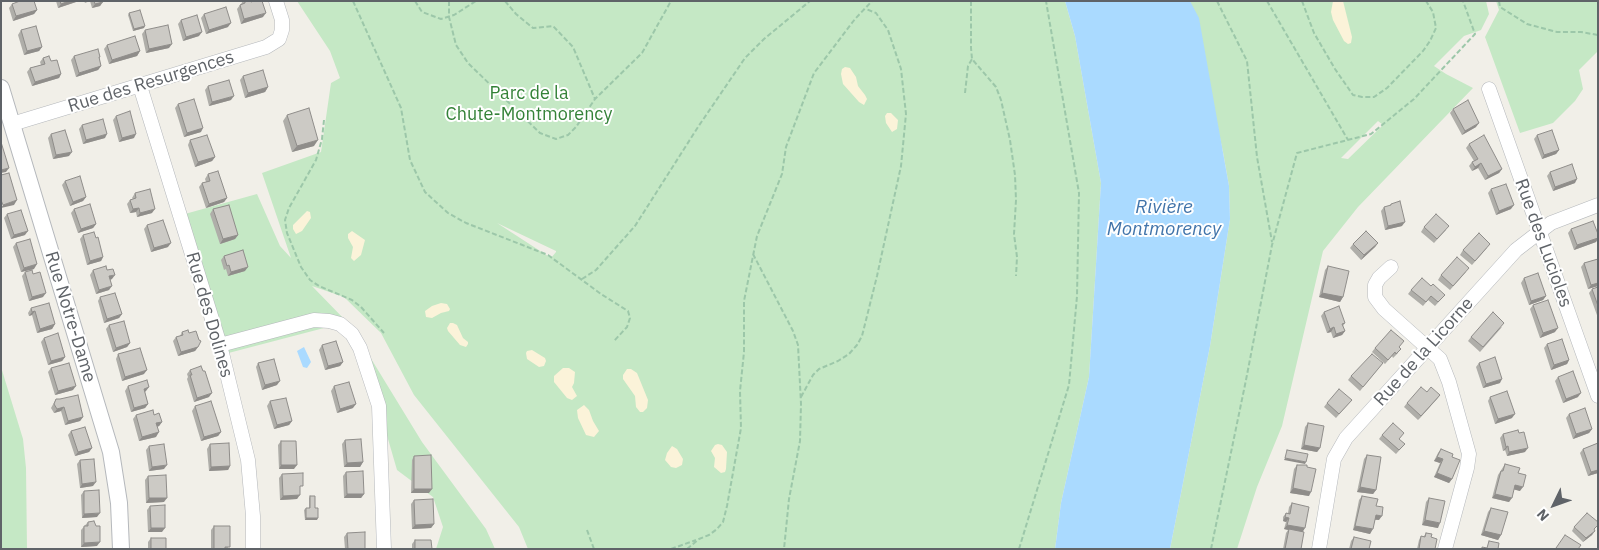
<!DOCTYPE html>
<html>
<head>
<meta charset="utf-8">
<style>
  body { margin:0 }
  #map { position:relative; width:1599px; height:550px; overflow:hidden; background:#f1efe8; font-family:"IBM Plex Sans",sans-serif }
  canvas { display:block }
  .frame { position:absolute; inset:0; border:2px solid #5f6368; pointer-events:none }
  .north { position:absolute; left:1529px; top:480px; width:50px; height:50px; -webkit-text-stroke:4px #fff; paint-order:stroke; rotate:228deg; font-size:14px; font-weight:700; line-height:20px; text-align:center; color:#5f6368 }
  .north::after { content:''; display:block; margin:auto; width:18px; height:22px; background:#5f6368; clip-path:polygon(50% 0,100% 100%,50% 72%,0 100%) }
</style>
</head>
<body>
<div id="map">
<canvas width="1599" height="550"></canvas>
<div class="frame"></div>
<div class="north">N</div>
</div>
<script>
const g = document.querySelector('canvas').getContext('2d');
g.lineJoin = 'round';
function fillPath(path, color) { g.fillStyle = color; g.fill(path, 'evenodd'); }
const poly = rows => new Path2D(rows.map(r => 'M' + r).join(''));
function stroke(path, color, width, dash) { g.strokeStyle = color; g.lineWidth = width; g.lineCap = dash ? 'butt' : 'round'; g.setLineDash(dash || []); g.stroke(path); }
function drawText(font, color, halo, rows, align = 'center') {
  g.font = font + ' "IBM Plex Sans",sans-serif'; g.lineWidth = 4; g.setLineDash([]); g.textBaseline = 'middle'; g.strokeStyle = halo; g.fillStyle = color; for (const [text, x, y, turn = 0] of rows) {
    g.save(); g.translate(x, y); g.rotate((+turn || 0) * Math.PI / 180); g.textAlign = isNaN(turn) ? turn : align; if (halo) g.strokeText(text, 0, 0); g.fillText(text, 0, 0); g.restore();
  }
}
fillPath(poly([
  [297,1,1065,1,1075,36,1101,183,1089,377,1061,503,1055,549,528,549,519,527,414,395,381,333,344,297,312,286,347,322,217,356,174,217,257,194,280,246,291,258,262,173,321,152,331,83,340,78,330,51],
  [497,223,556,251,556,252,551,258],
  [1190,1,1486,1,1489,14,1481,30,1464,36,1434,66,1446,74,1473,88,1358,207,1323,251,1282,426,1257,487,1237,549,1170,549,1210,346,1230,219,1229,186,1223,152],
  [1378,121,1383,125,1348,159,1341,158],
  [1496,1,1598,1,1598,51,1579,70,1583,89,1575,101,1553,123,1520,133,1485,37,1499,10],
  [359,339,422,442,486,529,495,549,436,549,443,527,433,497,397,470],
  [1,367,23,439,26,468,27,549,1,549]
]), '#c5e8c5');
fillPath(poly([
  [1333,1,1343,1,1352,37,1351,43,1348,44,1344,41,1333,20,1331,12],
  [845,67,850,68,856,77,858,86,865,95,867,99,864,105,859,102,843,84,841,74,842,69],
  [887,113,891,113,898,120,897,129,892,132,886,123,885,116],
  [307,211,310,212,311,218,302,231,296,234,293,229,293,225],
  [352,231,365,240,361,255,354,261,351,258,353,247,348,238,348,234],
  [441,303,447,304,450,309,449,311,441,313,432,318,426,317,425,311,432,306],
  [450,323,453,323,457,325,463,338,468,342,468,344,466,347,460,345,448,331,447,328],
  [532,350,545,358,546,361,544,366,539,367,527,359,526,353,527,351],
  [563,368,569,368,575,372,574,383,572,387,577,396,572,400,567,398,554,382,554,376],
  [627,369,631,369,637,373,648,400,647,408,643,412,640,412,636,407,635,396,623,379,623,375],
  [584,405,589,410,593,421,599,431,594,437,586,435,578,418,577,410],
  [718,444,722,445,727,452,726,469,725,472,721,473,714,467,715,458,711,451,715,445],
  [672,446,677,449,683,459,682,465,676,468,671,467,665,460,667,453]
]), '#fbf3d9');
fillPath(poly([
  [1065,1,1190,1,1199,18,1229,186,1230,219,1210,346,1170,549,1055,549,1061,503,1089,377,1101,183,1075,36],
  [304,347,311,362,307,368,303,367,297,351]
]), '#aadaff');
const minor = poly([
  [140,86,220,345,248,460,253,516,253,549],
  [1489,89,1598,396],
  [12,124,266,47,279,39,282,30,282,20,276,1],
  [1391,267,1379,278,1375,285,1375,297,1384,309,1440,359,1449,382,1469,454,1467,468,1445,549],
  [220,345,314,320,329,321,340,324,352,334,360,348,379,406,384,549],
  [1319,549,1334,459,1346,438,1516,250,1551,223,1598,205]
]);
const tertiary = poly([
  [1,88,111,452,119,503,121,549]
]);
stroke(minor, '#b5b8bc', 15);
stroke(tertiary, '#b5b8bc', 18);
stroke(poly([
  [353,1,401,108,410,160,425,192,448,213,466,223,548,255,601,294,628,311,630,318,627,327,614,341],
  [415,1,422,12,441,19,454,15,476,1],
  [449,1,449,17,456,45,468,63,540,133,556,139,568,135,576,127,595,99,642,53,671,1],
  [505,1,516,14,533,28,553,26,573,47,595,99],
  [971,1,971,48,972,59,996,87,1001,100,1010,140,1015,175,1016,200,1014,234,1017,257,1016,276],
  [1217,1,1247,61,1257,157,1272,242],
  [1267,1,1348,140],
  [1302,1,1314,33,1335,69,1353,95,1362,97,1374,97,1387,88,1423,51,1430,41,1436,28,1433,12,1426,1],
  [1499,1,1500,7,1527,24,1557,32,1581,32,1598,35],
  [965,93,968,66,972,59],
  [324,120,322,139,316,160,289,208,285,220,287,233,301,267,310,280,319,286,352,300,361,307,384,333],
  [753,254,793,331,798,345,801,404,800,441,789,499,784,549],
  [582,279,596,270,635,226,698,127,745,58,764,39,810,1],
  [801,397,813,375,819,369,838,361,849,354,857,345,862,336,877,276,901,166,906,114,901,69,888,30,876,13,866,9],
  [587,530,594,549],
  [671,549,696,540],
  [687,549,699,539,709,535,717,529,723,522,727,506,741,428,740,391,744,352,744,301,757,236,782,174,786,147,814,73,855,19,872,1],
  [1019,549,1069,385,1077,296,1079,193,1046,1],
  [1211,549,1246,380,1272,245,1297,153,1371,134,1414,99,1475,34,1463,1]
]), '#9cc7a9', 2, [5, 2.5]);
stroke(minor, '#fff', 14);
stroke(tertiary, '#fff', 16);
fillPath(poly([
  [56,1,79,1,58,8],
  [84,1,103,1,100,6,92,8,90,1,85,3],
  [243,1,250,1,263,17,241,24,237,9,240,5,241,4],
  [12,4,37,10,34,14,13,21,9,8],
  [129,13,144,28,133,31,128,15],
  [204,14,228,27,206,34,201,18],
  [181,20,199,36,183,41,178,24],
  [21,30,42,47,39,51,24,55,18,35],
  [145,30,169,48,146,53,142,34],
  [107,45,140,51,137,56,109,64,104,49],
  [74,56,100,57,99,59,101,66,98,70,76,77,71,60],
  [43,58,51,61,61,74,59,78,32,86,27,72,30,68,41,65,40,62],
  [243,76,268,87,265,92,245,98,240,80],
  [208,86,231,100,209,106,205,90],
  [178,104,201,132,184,137,175,108],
  [1453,109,1476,127,1462,135,1450,113],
  [287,115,314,146,292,152,283,121],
  [116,116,134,138,119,142,113,120],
  [82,125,105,138,83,144,79,129],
  [51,134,69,156,53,159,48,138],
  [1537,135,1559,150,1556,154,1542,159,1534,139],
  [190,140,215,157,212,161,195,167,188,145],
  [1469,144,1502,169,1499,173,1485,180,1478,168,1472,171,1469,166,1472,162,1474,161,1466,148],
  [1550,172,1575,183,1553,191,1547,176],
  [208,174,227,198,224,202,206,208,199,187,202,183,206,182,205,179],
  [65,181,86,197,83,201,70,206,62,185],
  [1491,189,1511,209,1496,215,1488,193],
  [135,193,152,213,137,217,136,212,130,213,127,204,130,200,133,199,132,198],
  [1391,204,1402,226,1385,230,1381,211,1384,207,1389,206],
  [74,209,96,224,93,228,78,233,71,213],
  [213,209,238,235,235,239,220,244,210,214],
  [7,214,25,235,11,239,4,218],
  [147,225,168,247,151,252,144,229],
  [1424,227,1446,230,1434,243,1421,232],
  [1571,229,1598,234,1598,239,1596,242,1574,250,1568,233],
  [83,235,103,257,101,261,87,265,80,239],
  [16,243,34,269,21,272,13,247],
  [1378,243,1375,247,1361,260,1350,248,1353,244],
  [1487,248,1472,265,1460,255,1463,250],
  [224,256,245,271,228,276,226,269,224,270,221,260],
  [1598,259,1598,286,1588,289,1581,267,1584,263],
  [1328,266,1343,297,1340,302,1319,297,1325,270],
  [93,270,112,279,110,280,109,290,96,294,90,275],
  [25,272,33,274,43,297,29,301,22,276],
  [1466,272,1450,290,1438,280,1441,275],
  [1524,278,1546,296,1543,300,1529,305,1521,283],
  [1431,286,1445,295,1435,306,1428,300,1423,306,1408,294,1411,290],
  [1598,287,1598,318,1589,293,1592,289],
  [100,297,122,314,119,318,104,323,98,301],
  [1533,305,1555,332,1540,338,1530,309],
  [31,308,55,324,52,329,37,333,32,315,29,316,28,313],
  [1324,312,1345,323,1343,326,1345,331,1342,335,1333,338,1331,332,1327,333,1321,316],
  [109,325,130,343,127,347,113,352,106,329],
  [1502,327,1480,352,1468,341,1471,337],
  [182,332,189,333,198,347,195,351,178,356,173,341,176,337,180,336],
  [44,338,65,357,62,361,48,365,41,342],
  [1547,344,1569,360,1567,364,1551,370,1544,348],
  [322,345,343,362,340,366,325,370,319,350],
  [1399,347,1398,353,1393,358,1392,356,1385,364,1372,352,1375,348],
  [118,354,144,374,122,381,116,359],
  [258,363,277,385,262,390,256,367],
  [1383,363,1360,391,1348,380,1351,376],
  [1479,363,1500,383,1483,388,1476,367],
  [51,368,73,390,55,395,48,372],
  [190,370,209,397,194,402,187,379,188,377,187,374],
  [1558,377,1578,397,1563,403,1555,381],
  [128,386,146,391,145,392,148,404,145,408,131,412,125,391],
  [334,386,353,408,337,413,331,391],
  [1427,392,1440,395,1418,420,1404,407,1407,403],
  [1490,397,1512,418,1495,424,1488,401],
  [56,399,60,399,83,417,80,421,65,425,61,411,54,413,51,408],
  [1352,400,1336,418,1324,407,1327,403],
  [270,401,292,421,289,425,274,429,267,406],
  [195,406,221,432,218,436,201,441,192,411],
  [1569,414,1592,429,1589,433,1573,439,1566,418],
  [136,415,154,415,162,422,159,426,157,427,156,437,139,441,133,419],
  [1308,423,1320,448,1317,452,1301,449,1305,427],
  [71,431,92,448,89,452,75,456,68,435],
  [1503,434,1525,452,1507,456,1505,450,1503,451,1500,438],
  [1382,435,1399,440,1405,444,1396,454,1379,439],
  [345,440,363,462,360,467,344,467,342,444],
  [281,441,294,469,279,469,278,445],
  [1598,443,1598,473,1588,476,1580,453,1583,449],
  [210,444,230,466,228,470,209,471,207,449],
  [149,446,164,469,149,471,146,450],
  [1441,449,1452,479,1449,483,1434,477,1440,463,1434,461,1438,453],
  [1367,455,1376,490,1373,494,1357,492,1364,459],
  [414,456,429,493,411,493,412,460],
  [80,460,93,486,80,488,77,464],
  [1505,464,1518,473,1520,491,1514,489,1509,502,1492,498,1498,475],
  [1297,465,1307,467,1309,496,1290,493,1294,469],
  [346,472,364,494,361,498,344,498,343,476],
  [282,474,300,491,297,499,280,500,279,478],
  [148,476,164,502,146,503,145,480],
  [84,491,97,517,82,518,81,495],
  [310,496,317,520,305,520,304,510,306,508,309,508,309,498],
  [1362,496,1376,506,1379,520,1375,520,1370,534,1353,530,1359,500],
  [1429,498,1438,528,1422,525,1426,502],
  [414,500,434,524,431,528,412,529,411,504],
  [1292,503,1303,532,1301,549,1283,549,1286,533,1288,530,1284,529,1286,522,1283,521,1283,517,1286,513,1288,513,1289,507],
  [150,506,162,532,148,532,147,510],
  [1491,508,1501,535,1498,540,1481,535,1488,512],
  [88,522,97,546,81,547,81,530],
  [214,526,229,549,211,549,211,530],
  [1574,527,1594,530,1592,535,1583,542,1572,531],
  [347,533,365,549,345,549,344,537],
  [1426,533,1431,537,1435,549,1417,549,1419,540,1421,536,1424,536],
  [1354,537,1369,549,1349,549,1351,541],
  [151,538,166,549,148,549,148,542],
  [415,540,432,549,412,549,412,544]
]), '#afaea9');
fillPath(poly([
  [69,1,79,1,58,8,61,4],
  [103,2,100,6,92,8,95,4],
  [37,10,34,14,13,21,16,16],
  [266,13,263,17,241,24,244,19],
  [231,23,228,27,206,34,209,30],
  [145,26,144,28,133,31,134,29],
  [202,32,199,36,183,41,186,37],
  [172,44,169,48,146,53,149,49],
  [42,47,39,51,24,55,27,51],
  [140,51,137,56,109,64,112,60],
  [101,66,98,70,76,77,79,73],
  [61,74,59,78,32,86,35,82],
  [268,87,265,92,245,98,248,93],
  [234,96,231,100,209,106,212,102],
  [1479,123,1476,127,1462,135,1465,131],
  [203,128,201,132,184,137,187,133],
  [107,134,105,138,83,144,86,140],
  [136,134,134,138,119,142,122,138],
  [318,140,314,146,292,152,297,146],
  [1559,150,1556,154,1542,159,1544,155],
  [72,152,69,156,53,159,56,155],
  [215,157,212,161,195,167,198,162],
  [1481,163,1478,168,1472,171,1475,167],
  [9,168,6,172,1,173,1,170],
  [1502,169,1499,173,1485,180,1488,176],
  [1577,179,1575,183,1553,191,1555,187],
  [86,197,83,201,70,206,73,202],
  [227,198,224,202,206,208,209,204],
  [17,200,14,205,1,208,3,205],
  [1514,205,1511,209,1496,215,1499,211],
  [139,208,136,212,130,213,133,209],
  [155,209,152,213,137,217,140,213],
  [1405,222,1402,226,1385,230,1388,226],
  [96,224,93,228,78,233,81,229],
  [28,231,25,235,11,239,14,235],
  [238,235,235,239,220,244,223,239],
  [1598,238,1596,242,1574,250,1577,245],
  [171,243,168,247,151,252,154,248],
  [1378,243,1375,247,1361,260,1364,255],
  [103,257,101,261,87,265,90,261],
  [37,264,34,269,21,272,24,268],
  [248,267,245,271,228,276,231,272],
  [115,275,112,279,106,281,109,276],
  [1598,283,1598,286,1588,289,1591,285],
  [112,286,109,290,96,294,99,290],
  [46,293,43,297,29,301,32,297],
  [1322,293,1343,297,1340,302,1319,297],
  [1546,296,1543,300,1529,305,1531,301],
  [35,311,32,315,29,316,32,312],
  [122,314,119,318,104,323,107,319],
  [55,324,52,329,37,333,40,329],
  [1334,327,1331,332,1327,333,1330,329],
  [1558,328,1555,332,1540,338,1543,333],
  [1345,331,1342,335,1333,338,1336,334],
  [130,343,127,347,113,352,116,348],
  [198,347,195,351,178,356,181,352],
  [65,357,62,361,48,365,51,361],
  [1569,360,1567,364,1551,370,1554,365],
  [343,362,340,366,325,370,328,366],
  [147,370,144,374,122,381,125,377],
  [1502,379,1500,383,1483,388,1486,384],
  [280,381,277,385,262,390,265,385],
  [76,386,73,390,55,395,58,391],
  [149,387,146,391,141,393,144,389],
  [212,393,209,397,194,402,197,398],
  [1581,393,1578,397,1563,403,1566,399],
  [1440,395,1437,399,1418,420,1421,416],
  [148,404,145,408,131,412,134,408],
  [356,404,353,408,337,413,340,409],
  [64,407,61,411,54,413,57,409],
  [1515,414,1512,418,1495,424,1498,419],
  [83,417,80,421,65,425,68,421],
  [292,421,289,425,274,429,277,425],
  [162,422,159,426,154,428,156,423],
  [1592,429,1589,433,1573,439,1576,434],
  [159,432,156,437,139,441,142,437],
  [221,432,218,436,201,441,204,437],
  [1304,445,1320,448,1317,452,1301,449],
  [1508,446,1505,450,1503,451,1506,447],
  [92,448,89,452,75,456,78,452],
  [1528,448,1525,452,1507,456,1509,452],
  [1437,457,1443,459,1440,463,1434,461],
  [1285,458,1306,462,1305,464,1284,460],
  [363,462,360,467,344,467,347,463],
  [167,465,164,469,149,471,152,467],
  [281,465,297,465,294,469,279,469],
  [230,466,228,470,209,471,211,467],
  [1598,470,1598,473,1588,476,1591,472],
  [1437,473,1452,479,1449,483,1434,477],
  [96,482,93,486,80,488,82,484],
  [1515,485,1523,487,1520,491,1512,489],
  [1360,487,1376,490,1373,494,1357,492],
  [1293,488,1311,492,1309,496,1290,493],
  [414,489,432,489,429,493,411,493],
  [347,494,364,494,361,498,344,498],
  [1495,494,1512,498,1509,502,1492,498],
  [300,495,297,499,280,500,283,496],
  [149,498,167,498,164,502,146,503],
  [100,513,97,517,82,518,84,514],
  [1376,515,1382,516,1379,520,1373,519],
  [1285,517,1289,518,1286,522,1283,521],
  [306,518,318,518,317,520,305,520],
  [1425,520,1440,523,1438,528,1422,525],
  [434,524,431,528,412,529,415,525],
  [1287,525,1305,528,1302,533,1284,529],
  [1355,526,1373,529,1370,534,1353,530],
  [151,528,165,528,162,532,148,532],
  [1484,531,1501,535,1498,540,1481,535],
  [1595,531,1592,535,1583,542,1586,538],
  [100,542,97,546,81,547,84,543]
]), '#8f8d8a');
const building = poly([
  [20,1,34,1,37,10,16,16,12,4,20,1],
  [60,1,69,1,61,4,60,1],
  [94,1,103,1,103,2,95,4,94,1],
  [245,1,250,1,251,2,254,1,262,1,266,13,244,19,240,5,245,3,245,1],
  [226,7,231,23,209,30,204,14,226,7],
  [140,10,145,26,134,29,129,13,140,10],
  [197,15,202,32,186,37,181,20,197,15],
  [168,25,172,44,149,49,145,30,168,25],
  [36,26,42,47,27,51,21,30,36,26],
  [135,36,140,51,112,60,107,45,135,36],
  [98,49,100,57,99,57,101,66,79,73,74,56,98,49],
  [49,56,51,61,57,60,61,74,35,82,30,68,45,64,43,58,49,56],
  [263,70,268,87,248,93,243,76,263,70],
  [229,80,234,96,212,102,208,86,229,80],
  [194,99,203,128,187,133,178,104,194,99],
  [1468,100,1479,123,1465,131,1453,109,1468,100],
  [309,108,318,140,297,146,287,115,309,108],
  [130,111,136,134,122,138,116,116,130,111],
  [103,119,107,134,86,140,82,125,103,119],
  [65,130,72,152,56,155,51,134,65,130],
  [1552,130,1559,150,1544,155,1537,135,1552,130],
  [207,135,215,157,198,162,190,140,207,135],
  [1484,135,1502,169,1488,176,1481,163,1475,167,1472,162,1478,159,1469,144,1484,135],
  [1,142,9,168,1,170,1,142],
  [1572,164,1577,179,1555,187,1550,172,1572,164],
  [218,171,227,198,209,204,202,183,210,181,208,174,218,171],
  [9,173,17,200,3,205,1,200,1,175,9,173],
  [80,176,86,197,73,202,65,181,80,176],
  [1506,184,1514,205,1499,211,1491,189,1506,184],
  [150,189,155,209,140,213,139,208,133,209,130,200,136,198,135,193,150,189],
  [1400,201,1405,222,1388,226,1384,207,1391,205,1391,204,1400,201],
  [90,204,96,224,81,229,74,209,90,204],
  [229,205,238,235,223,239,213,209,229,205],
  [21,210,28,231,14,235,7,214,21,210],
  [1436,214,1449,226,1437,239,1424,227,1436,214],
  [163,220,171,243,154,248,147,225,163,220],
  [1593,221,1598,234,1598,238,1577,245,1571,229,1593,221],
  [1366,231,1378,243,1364,255,1353,244,1366,231],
  [94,232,96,238,98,237,103,257,90,261,83,235,94,232],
  [1479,233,1490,244,1475,261,1463,250,1479,233],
  [30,239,37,264,24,268,16,243,30,239],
  [243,250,248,267,231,272,229,265,227,266,224,256,243,250],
  [1457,257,1469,268,1453,286,1441,275,1457,257],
  [1598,259,1598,283,1591,285,1584,263,1598,259],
  [106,266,107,270,113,269,115,275,109,276,112,286,99,290,93,270,106,266],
  [1328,266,1349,271,1343,297,1322,293,1328,266],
  [32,270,33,274,40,272,46,293,32,297,25,272,32,270],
  [1538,273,1546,296,1531,301,1524,278,1538,273],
  [1422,278,1431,286,1433,284,1445,295,1438,302,1431,296,1426,302,1411,290,1422,278],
  [1598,287,1598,306,1592,289,1598,287],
  [115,293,122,314,107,319,100,297,115,293],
  [1548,300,1558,328,1543,333,1533,305,1548,300],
  [49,303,55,324,40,329,35,311,32,312,31,308,49,303],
  [1339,306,1345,323,1342,324,1345,331,1336,334,1334,327,1330,329,1324,312,1339,306],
  [1493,312,1504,323,1483,347,1471,337,1493,312],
  [124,321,130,343,116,348,109,325,124,321],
  [188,330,189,333,196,331,199,340,201,341,198,347,181,352,176,337,183,335,182,332,188,330],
  [1391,330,1404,341,1399,347,1401,349,1396,354,1395,352,1388,360,1375,348,1391,330],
  [58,333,65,357,51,361,44,338,58,333],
  [1562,339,1569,360,1554,365,1547,344,1562,339],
  [336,341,343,362,328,366,322,345,336,341],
  [140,348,147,370,125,377,118,354,140,348],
  [1372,354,1383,363,1363,387,1351,376,1372,354],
  [1495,357,1502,379,1486,384,1479,363,1495,357],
  [274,359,280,381,265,385,258,363,274,359],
  [69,363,76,386,58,391,51,368,69,363],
  [201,366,203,371,205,371,212,393,197,398,190,375,192,375,190,370,201,366],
  [1573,371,1581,393,1566,399,1558,377,1573,371],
  [147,380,149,387,144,389,148,404,134,408,128,386,147,380],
  [349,382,356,404,340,409,334,386,349,382],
  [1421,387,1427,392,1431,387,1440,395,1421,416,1407,403,1421,387],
  [1339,389,1352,400,1339,414,1327,403,1339,389],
  [1507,391,1515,414,1498,419,1490,397,1507,391],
  [78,395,83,417,68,421,64,407,57,409,54,404,56,399,60,399,78,395],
  [286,398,292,421,277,425,270,401,286,398],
  [211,401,221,432,204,437,195,406,211,401],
  [1585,408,1592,429,1576,434,1569,414,1585,408],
  [153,410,154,415,159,413,162,422,156,423,159,432,142,437,136,415,153,410],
  [1308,423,1324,426,1320,448,1304,445,1308,423],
  [1393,423,1404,433,1399,439,1405,444,1399,450,1382,435,1393,423],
  [85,427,92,448,78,452,71,431,85,427],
  [1518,430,1519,433,1524,432,1528,448,1509,452,1508,446,1506,447,1503,434,1518,430],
  [361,439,363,462,347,463,345,440,361,439],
  [281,441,296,441,297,465,281,465,281,441],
  [229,443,230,466,211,467,210,444,229,443],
  [1598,443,1598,470,1591,472,1583,449,1598,443],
  [164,444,167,465,152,467,149,446,164,444],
  [1441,449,1453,454,1452,457,1460,460,1452,479,1437,473,1443,459,1437,457,1441,449],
  [1287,450,1308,454,1306,462,1285,458,1287,450],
  [431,455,432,489,414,489,414,456,431,455],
  [1367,455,1381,457,1376,490,1360,487,1367,455],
  [94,459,96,482,82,484,80,460,94,459],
  [1505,464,1520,468,1518,473,1526,475,1523,487,1515,485,1512,498,1495,494,1501,471,1503,471,1505,464],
  [1297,465,1307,465,1307,467,1316,469,1311,492,1293,488,1297,465],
  [363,471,364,494,347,494,346,472,363,471],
  [303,473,303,486,300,486,300,495,283,496,282,474,303,473],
  [166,475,167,498,149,498,148,476,166,475],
  [99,490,100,513,84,514,84,491,99,490],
  [310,496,315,496,315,508,318,508,318,518,306,518,306,508,310,508,310,496],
  [1362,496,1378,499,1376,506,1383,507,1382,516,1376,515,1373,529,1355,526,1362,496],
  [1429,498,1445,501,1440,523,1425,520,1429,498],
  [433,499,434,524,415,525,414,500,433,499],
  [1292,503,1309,507,1305,528,1287,525,1289,518,1285,517,1286,513,1290,514,1292,503],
  [165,505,165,528,151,528,150,506,165,505],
  [1491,508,1508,512,1501,535,1484,531,1491,508],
  [1587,513,1598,522,1598,525,1594,529,1595,531,1586,538,1574,527,1587,513],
  [94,521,96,526,100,526,100,542,84,543,84,526,88,526,88,522,94,521],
  [214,526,230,526,230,547,225,547,225,549,214,549,214,526],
  [1289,529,1304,532,1301,549,1285,549,1289,529],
  [365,532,365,549,348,549,347,533,365,532],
  [1426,533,1432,534,1431,537,1437,539,1435,549,1419,549,1421,536,1425,537,1426,533],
  [1565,535,1581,545,1578,549,1558,549,1556,548,1565,535],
  [1354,537,1371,541,1369,549,1351,549,1354,537],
  [151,538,166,538,166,549,151,549,151,538],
  [415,540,431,540,432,549,415,549,415,540],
  [1489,541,1499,543,1498,549,1482,549,1482,547,1487,548,1489,541]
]);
fillPath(building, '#cccac5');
stroke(building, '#8f8d8a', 1);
drawText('18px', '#5f6368', '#fff', [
  ["Rue des Resurgences",151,82,-17],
  ["Rue des Lucioles",1543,243,70],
  ["Rue des Dolines",209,315,74],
  ["Rue Notre-Dame",70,317,73],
  ["Rue de la Licorne",1424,352,-48]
]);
drawText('18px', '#348238', '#fff', [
  ["Parc de la",529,94],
  ["Chute-Montmorency",529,115]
]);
drawText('italic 19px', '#4174aa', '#fff', [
  ["Rivière",1164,208],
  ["Montmorency",1164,230]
]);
</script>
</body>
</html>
